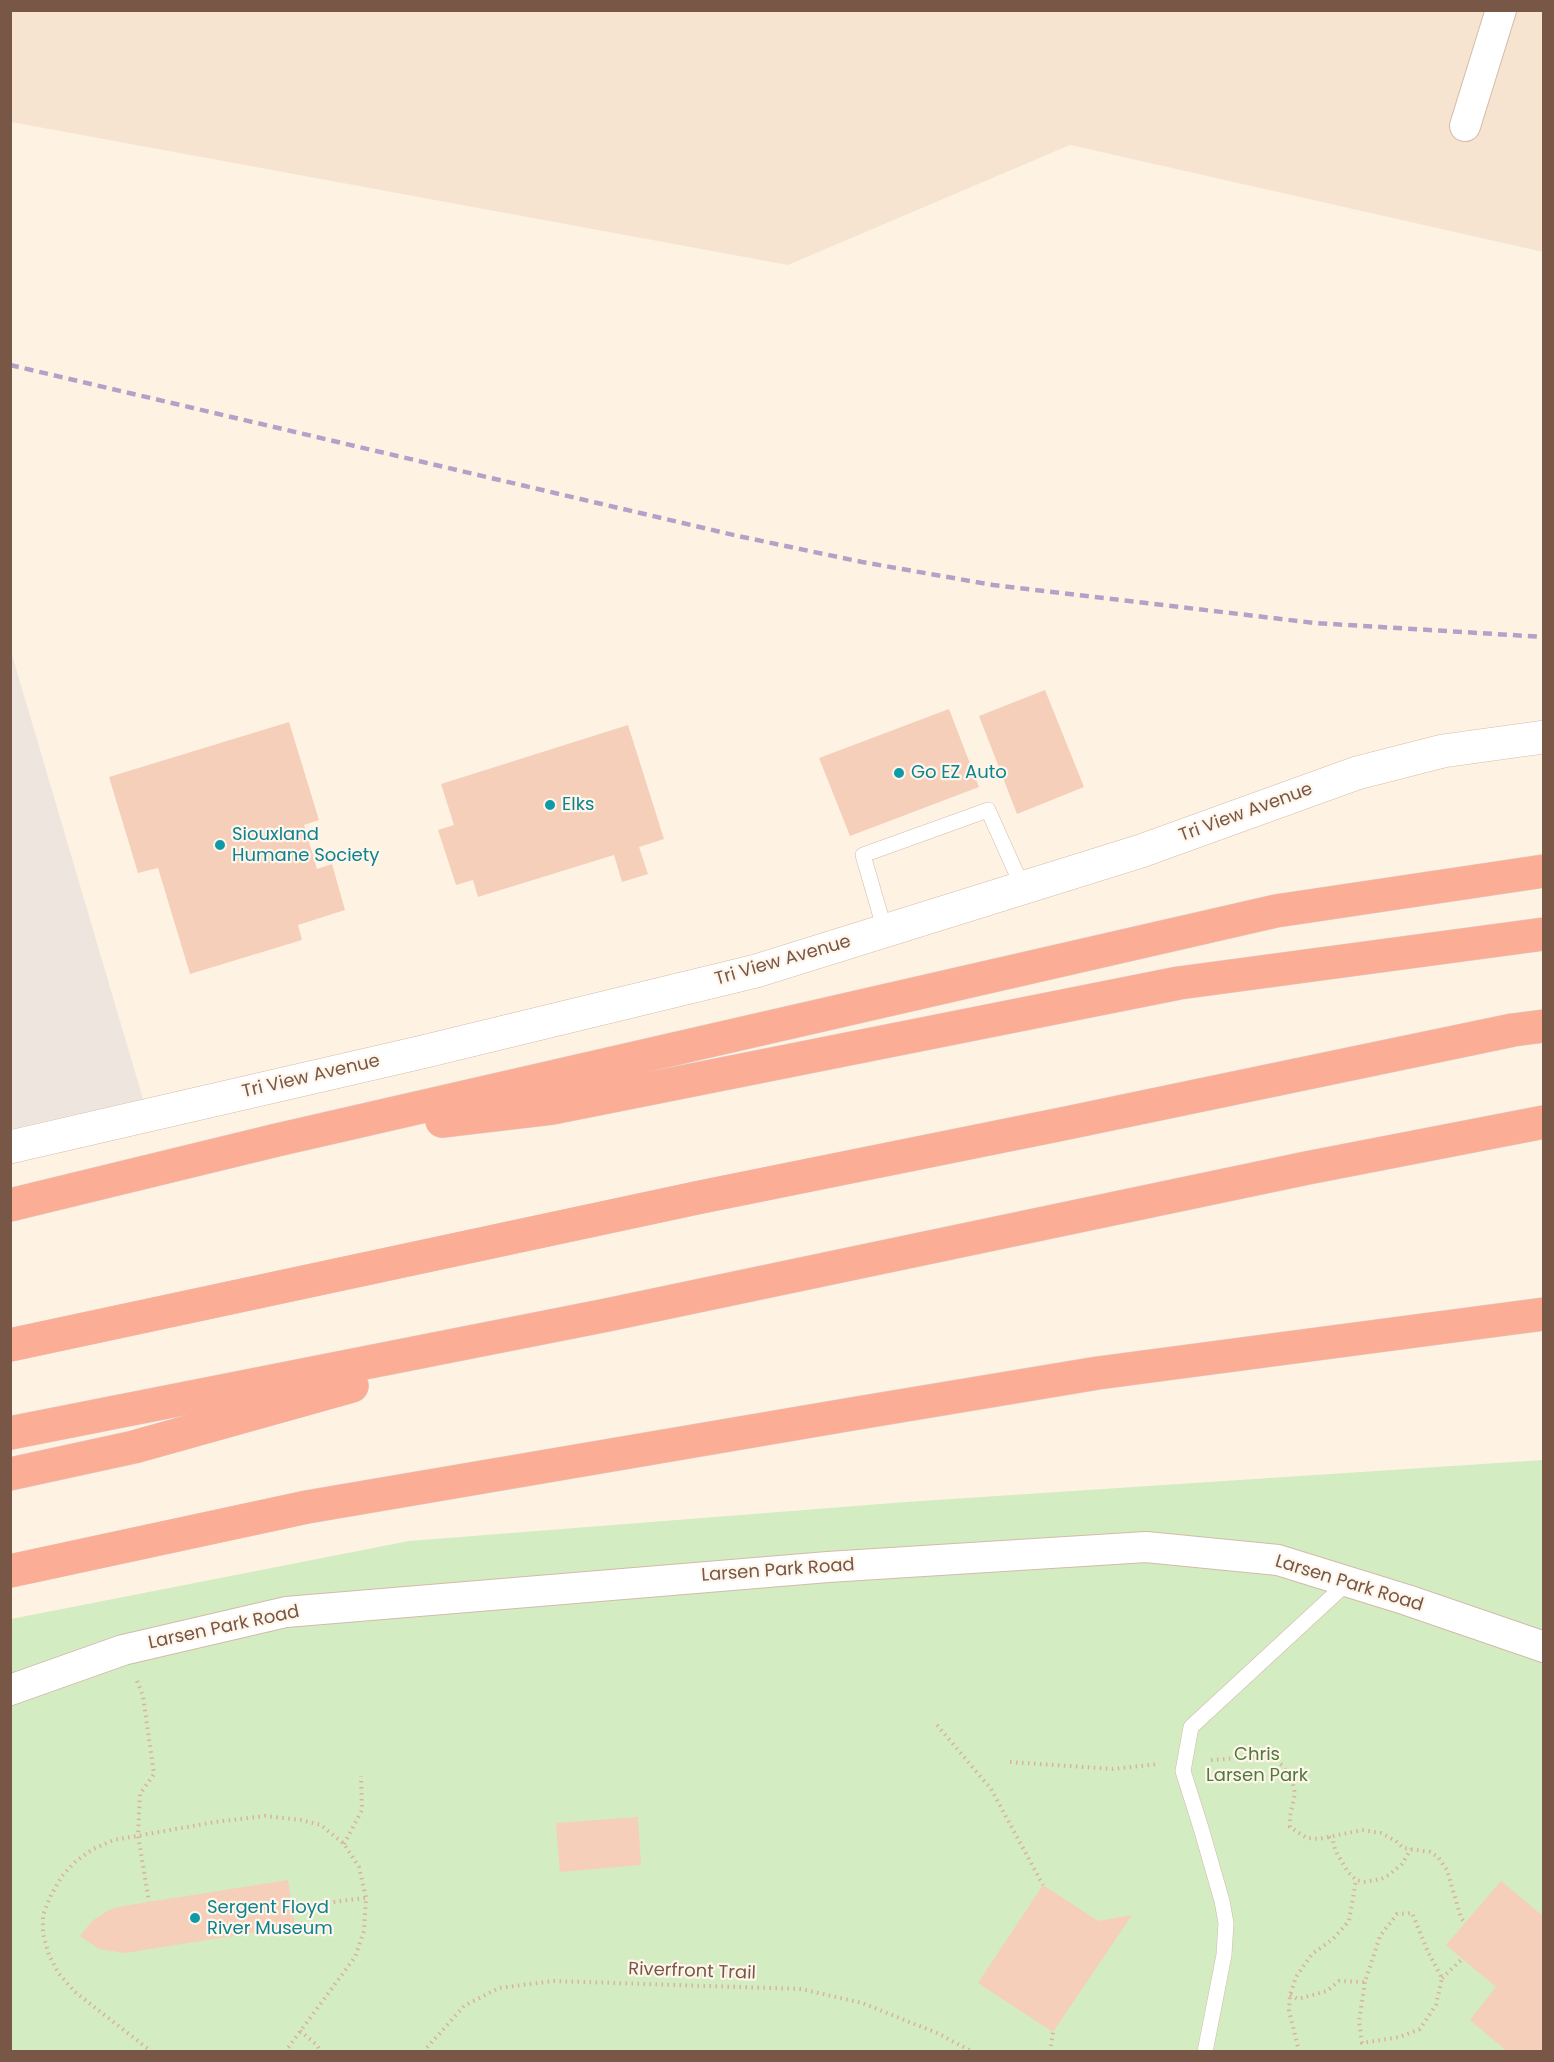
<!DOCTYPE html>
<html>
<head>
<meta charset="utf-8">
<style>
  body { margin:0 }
  #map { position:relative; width:1554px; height:2062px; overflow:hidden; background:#fef3e3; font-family:Poppins,sans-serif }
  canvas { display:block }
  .frame { position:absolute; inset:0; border:12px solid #785747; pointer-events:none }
</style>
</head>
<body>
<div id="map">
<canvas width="1554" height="2062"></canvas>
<div class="frame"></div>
</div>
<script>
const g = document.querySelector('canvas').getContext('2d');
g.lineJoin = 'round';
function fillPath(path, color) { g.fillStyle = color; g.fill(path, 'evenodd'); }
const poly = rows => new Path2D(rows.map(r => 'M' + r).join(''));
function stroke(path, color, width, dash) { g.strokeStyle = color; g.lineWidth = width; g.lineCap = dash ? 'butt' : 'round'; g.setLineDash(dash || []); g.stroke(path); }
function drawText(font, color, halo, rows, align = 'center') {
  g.font = font + ' Poppins,sans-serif'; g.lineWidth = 4.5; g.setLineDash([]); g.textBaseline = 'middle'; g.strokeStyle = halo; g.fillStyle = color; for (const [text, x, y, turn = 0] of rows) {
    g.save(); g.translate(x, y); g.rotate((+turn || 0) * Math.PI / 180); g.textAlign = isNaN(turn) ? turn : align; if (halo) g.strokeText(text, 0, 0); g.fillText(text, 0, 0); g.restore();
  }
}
fillPath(poly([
  [10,11,1543,11,1543,252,1070,145,788,265,11,122]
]), '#f6e4d1');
fillPath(poly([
  [10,648,143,1099,11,1129,10,1129]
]), '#ede5de');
fillPath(poly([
  [1543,1460,1543,2051,11,2052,11,1619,409,1541,906,1502]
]), '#d4ecc1');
fillPath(poly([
  [1045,690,1084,787,1017,814,979,716],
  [949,709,979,787,850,836,819,758],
  [289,722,319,820,304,825,317,869,332,864,345,910,298,925,302,940,190,974,158,868,138,873,109,777],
  [628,725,664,839,639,847,648,874,622,882,614,855,478,897,473,880,456,885,438,830,454,825,441,784],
  [638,1817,641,1865,560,1872,556,1823],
  [288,1880,295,1926,125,1953,99,1949,80,1936,92,1921,109,1910,117,1907],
  [1501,1881,1544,1917,1544,2052,1508,2052,1470,2020,1496,1987,1446,1945],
  [1043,1885,1098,1921,1132,1915,1053,2032,978,1983]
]), '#f5cfb9');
const lane = poly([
  [885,931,863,855,988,810,1023,888],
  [1205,2052,1224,1955,1226,1923,1222,1901,1201,1828,1183,1771,1191,1727,1348,1582]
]);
const street = poly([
  [1465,126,1501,10],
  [10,1690,123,1650,286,1612,828,1567,1146,1547,1278,1560,1407,1600,1544,1647]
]);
const secondary = poly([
  [10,1147,418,1053,756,971,1141,851,1357,773,1443,751,1544,737]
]);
const highway = poly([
  [442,1121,552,1108,1179,983,1544,934],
  [10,1205,277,1140,1276,911,1544,871],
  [10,1345,701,1197,1067,1123,1513,1030,1544,1026],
  [10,1433,607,1315,1307,1168,1544,1122],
  [10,1474,134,1447,352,1386],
  [10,1571,307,1507,852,1414,1098,1373,1544,1314]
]);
stroke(lane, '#d2bbab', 16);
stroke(street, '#d2bbab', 32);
stroke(secondary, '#d5bba9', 34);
stroke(highway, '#dcd3cf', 34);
stroke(poly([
  [137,1681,143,1696,154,1774,140,1794,138,1835,149,1902],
  [937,1725,991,1789,1043,1885],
  [1211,1760,1266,1756,1276,1760,1283,1766,1293,1784,1295,1794,1290,1816,1290,1827,1307,1838,1319,1839,1362,1830,1381,1833,1396,1841,1403,1848,1430,1852,1438,1857,1447,1870,1461,1918,1465,1923],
  [1010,1762,1113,1769,1159,1764],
  [1329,1837,1333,1841,1335,1850,1348,1872,1356,1880,1364,1882,1381,1879,1389,1875,1402,1864,1411,1849],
  [344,1844,362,1810,361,1776],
  [292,1907,366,1898],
  [1442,1978,1461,1960],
  [1290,1995,1298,1999,1327,1991,1339,1981,1365,1982,1380,1936,1397,1914,1412,1913,1428,1952,1442,1978,1436,2005,1420,2029,1400,2037,1362,2043,1359,2021,1365,1982],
  [300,2031,317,2045,321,2052],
  [152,2052,75,1992,59,1974,49,1955,43,1934,43,1915,51,1895,62,1876,76,1861,93,1849,114,1840,215,1822,265,1816,301,1820,321,1825,344,1844,359,1867,366,1898,364,1931,355,1957,285,2052],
  [423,2052,464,2006,499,1988,553,1981,801,1989,862,2003,937,2033,973,2052],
  [1050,2052,1053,2032],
  [1299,2052,1289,2010,1290,1995,1296,1977,1312,1954,1333,1939,1349,1921,1356,1880]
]), '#dab29c', 4, [1.5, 4.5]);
stroke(lane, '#fff', 15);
stroke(street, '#fff', 30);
stroke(secondary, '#fff', 33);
stroke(highway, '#fcad96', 33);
stroke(poly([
  [10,365,738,536,862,562,993,585,1315,623,1544,637]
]), '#b5a1c8', 4.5, [9, 6]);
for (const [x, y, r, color] of [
  [899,773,6,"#0f9aa8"],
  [550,805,6,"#0f9aa8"],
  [220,845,6,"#0f9aa8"],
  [195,1918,6,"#0f9aa8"]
]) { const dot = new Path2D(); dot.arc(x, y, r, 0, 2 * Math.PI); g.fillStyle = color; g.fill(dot); stroke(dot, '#fff6eb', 2); }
drawText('18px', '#0d838f', '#fff6eb', [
  ["Go EZ Auto",911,773],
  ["Elks",562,805],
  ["Siouxland",232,835],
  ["Humane Society",232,856],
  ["Sergent Floyd",207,1908],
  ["River Museum",207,1929]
], 'left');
drawText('18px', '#785747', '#fff6eb', [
  ["Tri View Avenue",1246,813,-20],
  ["Tri View Avenue",783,961,-16],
  ["Tri View Avenue",311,1077,-13],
  ["Larsen Park Road",778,1571,-4],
  ["Larsen Park Road",1349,1584,17],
  ["Larsen Park Road",224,1628,-12],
  ["Riverfront Trail",692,1972,2]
]);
drawText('18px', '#50793c', '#fff6eb', [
  ["Chris",1257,1755],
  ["Larsen Park",1257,1776]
]);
</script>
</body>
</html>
